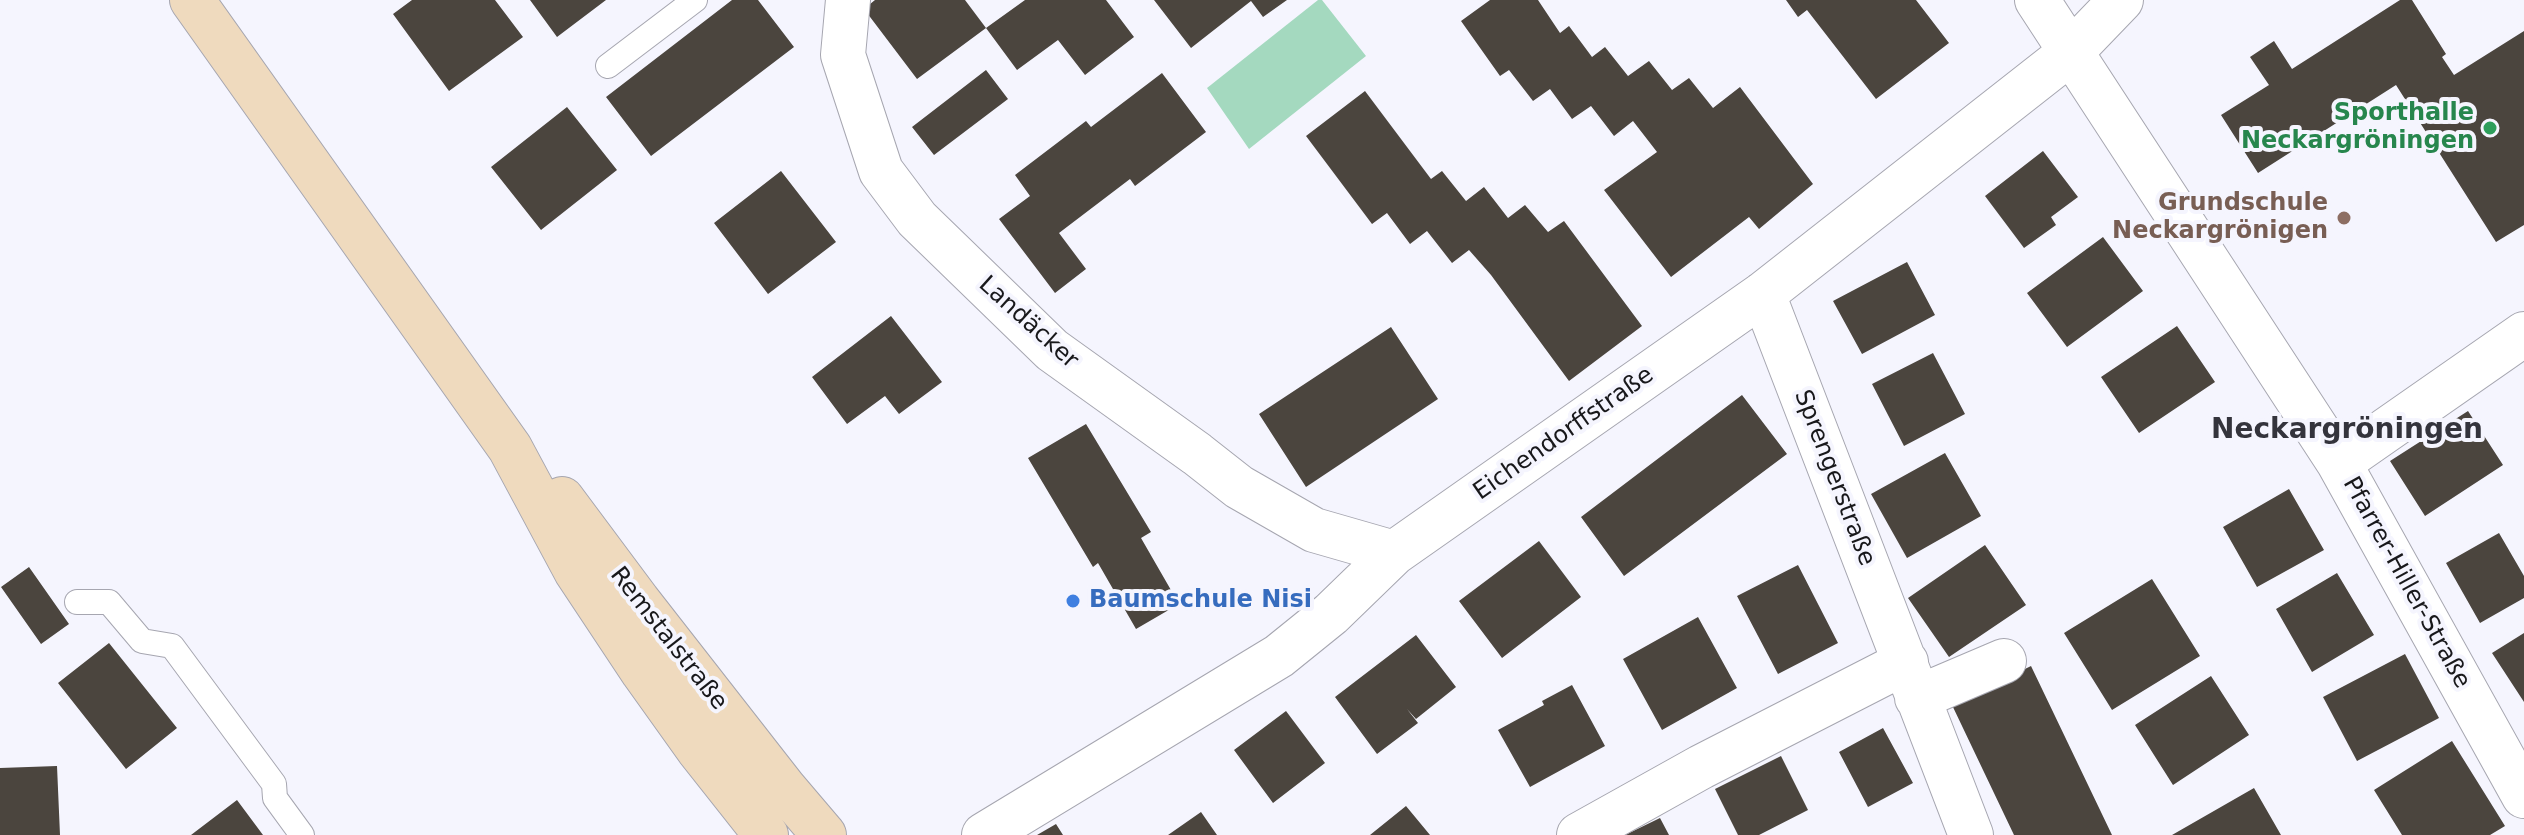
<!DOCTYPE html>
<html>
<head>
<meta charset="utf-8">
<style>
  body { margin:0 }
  canvas { display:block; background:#f5f5fe }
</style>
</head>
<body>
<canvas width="2524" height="835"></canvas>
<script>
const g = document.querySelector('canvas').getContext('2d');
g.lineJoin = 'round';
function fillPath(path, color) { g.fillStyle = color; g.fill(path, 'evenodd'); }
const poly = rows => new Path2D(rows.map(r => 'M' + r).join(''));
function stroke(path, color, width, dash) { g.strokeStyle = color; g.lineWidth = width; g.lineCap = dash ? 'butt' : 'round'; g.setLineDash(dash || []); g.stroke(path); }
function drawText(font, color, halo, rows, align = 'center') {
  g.font = font + ' "DejaVu Sans",sans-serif'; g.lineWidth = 8; g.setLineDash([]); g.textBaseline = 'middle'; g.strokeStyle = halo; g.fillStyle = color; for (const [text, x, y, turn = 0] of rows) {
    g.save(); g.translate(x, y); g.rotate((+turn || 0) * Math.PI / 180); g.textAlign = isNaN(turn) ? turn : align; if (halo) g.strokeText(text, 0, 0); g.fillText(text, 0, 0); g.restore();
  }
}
fillPath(poly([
  [1318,0,1322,0,1366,56,1249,149,1207,88]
]), '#a4d9bf');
fillPath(poly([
  [412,0,495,0,523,37,449,91,393,14],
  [530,0,606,0,557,37],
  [732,0,758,0,794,47,651,156,606,97],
  [875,0,965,0,986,28,1025,0,1106,0,1134,37,1085,75,1058,40,1017,70,986,28,917,79,864,9],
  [1154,0,1287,0,1263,17,1251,1,1191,48],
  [1490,0,1538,0,1560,33,1569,26,1592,57,1605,47,1628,76,1649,61,1672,90,1689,78,1713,108,1740,87,1813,184,1759,229,1749,217,1671,277,1604,190,1657,152,1633,121,1614,136,1591,106,1572,119,1550,89,1533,101,1509,70,1500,76,1461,21],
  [1786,0,1916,0,1949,43,1876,99,1807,10,1798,17],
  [2400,0,2412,0,2446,54,2442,57,2454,75,2524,31,2524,225,2496,242,2396,85,2258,173,2221,115,2269,85,2250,57,2274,41,2292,69],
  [986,70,1008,99,934,155,912,127],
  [1162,73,1206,132,1135,186,1130,179,1059,233,1086,269,1055,293,999,219,1030,196,1015,175,1086,121,1091,127],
  [1365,91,1431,179,1442,171,1466,201,1484,187,1508,218,1525,205,1548,232,1564,221,1642,326,1569,381,1491,275,1469,250,1452,263,1427,231,1410,244,1387,213,1372,224,1306,136],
  [567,107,617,170,541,230,491,167],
  [2043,151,2078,197,2051,217,2056,225,2024,248,1985,196],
  [781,171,836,242,768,294,714,223],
  [2103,237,2143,291,2067,347,2027,293],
  [1907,262,1935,315,1862,354,1833,301],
  [891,316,942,382,899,414,885,396,847,424,812,377],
  [2177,326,2215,382,2139,433,2101,377],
  [1391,327,1438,399,1306,487,1259,414],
  [1933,353,1965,414,1904,446,1872,384],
  [1742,395,1787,454,1624,576,1581,517],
  [2468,411,2503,465,2425,516,2390,461],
  [1086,424,1151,532,1141,538,1179,604,1136,629,1098,563,1093,567,1028,458],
  [1945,453,1981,516,1907,558,1871,494],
  [2289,489,2324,550,2257,587,2223,527],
  [2499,533,2524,576,2524,598,2480,623,2446,563],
  [1539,541,1581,597,1502,658,1459,601],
  [1985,545,2026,605,1949,657,1908,598],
  [1798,565,1838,643,1778,674,1737,596],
  [29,567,69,624,41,644,1,587],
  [2337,573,2374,635,2312,672,2276,609],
  [2152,579,2200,656,2112,710,2064,633],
  [1698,617,1737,688,1662,730,1623,659],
  [2524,633,2524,702,2492,653],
  [1416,635,1456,687,1416,719,1407,709,1418,723,1377,754,1335,697],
  [109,643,177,728,126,769,58,683],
  [2405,654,2439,718,2357,761,2323,697],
  [2031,666,2112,835,2014,835,1952,705],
  [2211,676,2249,735,2173,785,2135,725],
  [1572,685,1605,746,1530,787,1498,730,1544,705,1542,701],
  [1286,711,1325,763,1273,803,1234,750],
  [1883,728,1913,783,1868,807,1839,752],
  [2452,741,2505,826,2490,835,2402,835,2374,790],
  [1781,756,1808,810,1759,835,1738,835,1715,789],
  [57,766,60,835,0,835,0,768],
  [2254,788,2281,835,2172,835],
  [237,800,263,835,191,835],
  [1406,806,1430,835,1370,835],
  [1201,812,1217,835,1168,835],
  [1660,818,1669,835,1625,835],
  [1056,824,1063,835,1037,835]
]), '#4b453e');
const lane = poly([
  [608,66,695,0],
  [77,602,109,602,142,641,172,646,274,784,275,798,302,835]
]);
const street = poly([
  [848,0,843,55,881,171,917,219,1052,350,1197,454,1239,487,1314,530,1394,553],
  [2037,0,2339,463,2524,796],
  [1763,294,1971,835],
  [2339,463,2524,334],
  [1917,698,2004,661],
  [984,835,1279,656,1331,614,1394,553,1763,294,2070,53,2121,0],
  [1579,835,1701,767,1906,662]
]);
const secondary = poly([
  [192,0,510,448,576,571,643,672,698,749,766,835],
  [562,499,638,601,784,788,824,835]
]);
stroke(lane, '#a6a6b0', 26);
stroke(street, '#a6a6b0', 46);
stroke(secondary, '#a6a6b0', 46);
stroke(lane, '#fff', 24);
stroke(street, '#fff', 44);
stroke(secondary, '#efdabe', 44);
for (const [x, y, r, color] of [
  [2490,128,8,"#2e9e5b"],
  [2344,218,8,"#8d6e63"],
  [1073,601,8,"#3f7fe0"]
]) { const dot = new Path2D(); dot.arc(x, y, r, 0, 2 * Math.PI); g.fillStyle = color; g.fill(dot); stroke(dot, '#f5f5fe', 3); }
drawText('bold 24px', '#27864d', '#f5f5fe', [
  ["Sporthalle",2474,114],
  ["Neckargröningen",2474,142]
], 'right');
drawText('bold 24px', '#785e54', '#f5f5fe', [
  ["Grundschule",2328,204],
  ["Neckargrönigen",2328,232]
], 'right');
drawText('24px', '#18181b', '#f5f5fe', [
  ["Landäcker",1028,323,42],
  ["Eichendorffstraße",1564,434,-35],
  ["Sprengerstraße",1834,478,69],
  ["Pfarrer-Hiller-Straße",2406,583,61],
  ["Remstalstraße",668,639,52]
]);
drawText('bold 24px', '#366cbe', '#f5f5fe', [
  ["Baumschule Nisi",1089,601]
], 'left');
drawText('bold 28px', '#34343c', '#f5f5fe', [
  ["Neckargröningen",2347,431]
]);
</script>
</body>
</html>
